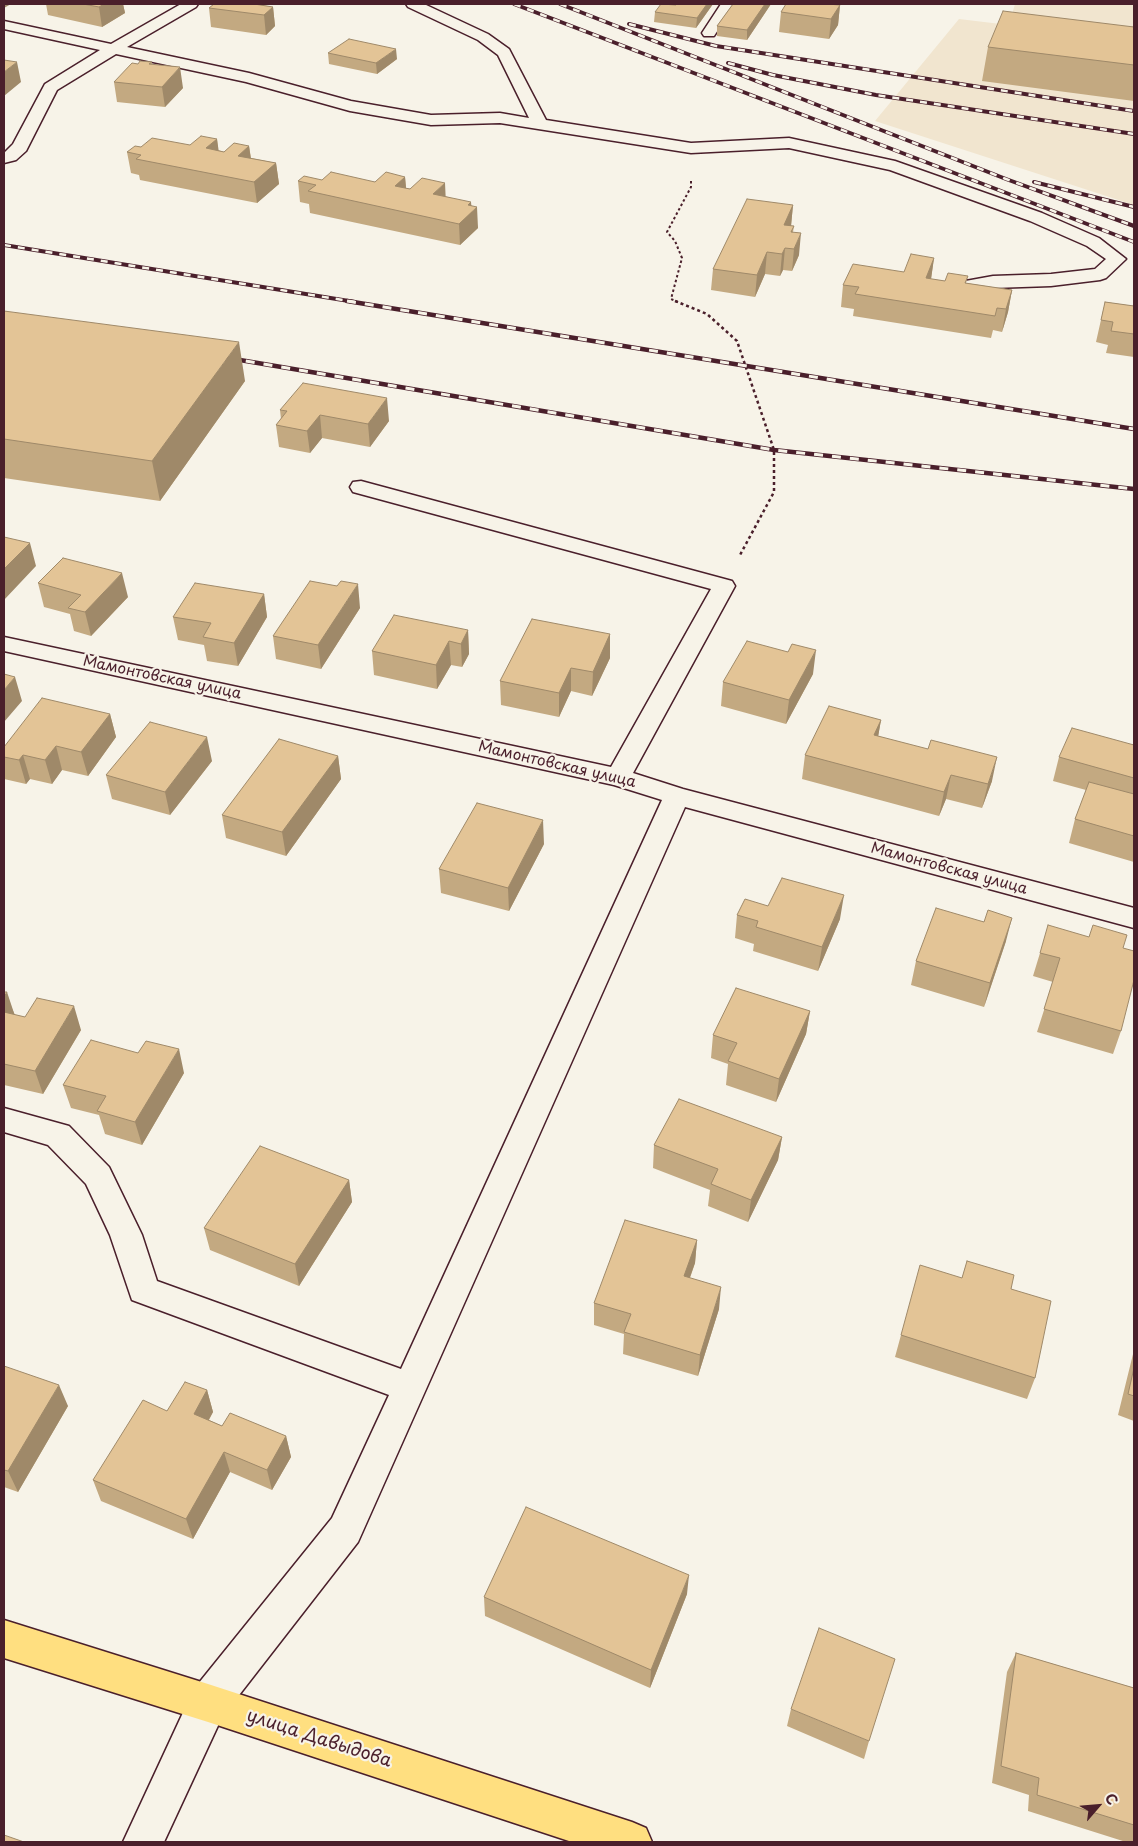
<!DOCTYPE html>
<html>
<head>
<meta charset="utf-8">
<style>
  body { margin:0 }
  #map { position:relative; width:1138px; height:1846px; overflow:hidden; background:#f7f3e8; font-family:"Playpen Sans",sans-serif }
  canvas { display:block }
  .frame { position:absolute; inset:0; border:5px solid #4a1f2b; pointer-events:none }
  .north { position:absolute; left:1073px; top:1781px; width:50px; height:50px; -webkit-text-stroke:4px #f7f3e8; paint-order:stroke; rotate:63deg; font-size:14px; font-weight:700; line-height:20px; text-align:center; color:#4a1f2b }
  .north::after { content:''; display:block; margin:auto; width:18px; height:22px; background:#4a1f2b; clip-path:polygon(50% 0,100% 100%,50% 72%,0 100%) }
</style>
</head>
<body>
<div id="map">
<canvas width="1138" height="1846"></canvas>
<div class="frame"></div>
<div class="north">С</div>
</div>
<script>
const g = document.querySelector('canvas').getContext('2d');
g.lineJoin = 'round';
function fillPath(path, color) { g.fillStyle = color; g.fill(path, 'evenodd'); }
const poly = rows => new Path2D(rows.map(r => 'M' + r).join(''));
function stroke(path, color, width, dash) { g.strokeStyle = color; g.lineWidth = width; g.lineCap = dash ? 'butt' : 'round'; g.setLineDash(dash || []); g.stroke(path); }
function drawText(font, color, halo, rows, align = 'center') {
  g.font = font + ' "Playpen Sans",sans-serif'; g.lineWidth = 4.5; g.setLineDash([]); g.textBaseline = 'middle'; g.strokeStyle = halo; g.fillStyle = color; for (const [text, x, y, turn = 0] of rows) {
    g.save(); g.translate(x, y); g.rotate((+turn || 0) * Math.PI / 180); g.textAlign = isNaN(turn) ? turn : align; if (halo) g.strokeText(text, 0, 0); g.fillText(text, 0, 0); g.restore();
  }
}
fillPath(poly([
  [1015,4,1134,4,1134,205,875,121,959,19,1009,25]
]), '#f1e5cf');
const minor = poly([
  [181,4,198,4,196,7,127,47,249,73,351,101,431,115,500,113,529,118,498,55,478,40,408,7,406,4,424,4,488,34,509,49,546,120,691,143,789,138,895,161,1042,213,1099,238,1126,259,1106,278,1100,280,1051,286,993,288,956,294,949,292,947,288,949,284,993,276,1051,274,1095,269,1106,259,1087,246,1030,221,890,170,789,148,691,153,500,123,431,125,350,111,246,82,116,54,57,90,26,151,16,160,4,163,4,153,13,144,45,84,100,50,4,29,4,21,111,44,181,4],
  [721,4,735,4,714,36,704,36,702,33,721,4],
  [361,481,732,581,735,586,633,773,683,789,1134,908,1134,928,685,807,358,1542,222,1717,164,1842,123,1842,194,1689,332,1518,389,1395,132,1300,110,1235,86,1184,48,1145,4,1132,4,1108,69,1126,109,1167,142,1235,157,1281,401,1369,662,800,614,785,4,651,4,637,611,767,711,589,353,492,350,487,353,482,361,481]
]);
const major = poly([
  [4,1620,208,1684,632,1822,646,1828,652,1842,572,1842,208,1722,4,1658,4,1620]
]);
stroke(minor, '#4a1f2b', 3);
stroke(major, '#4a1f2b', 3);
stroke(poly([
  [678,302,671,299,682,258,675,241,667,232,691,187,691,180]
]), '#4a1f2b', 2, [2.5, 2.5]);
stroke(poly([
  [675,301,707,314,737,341,774,450,774,492,740,555]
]), '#4a1f2b', 2.5, [3, 3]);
fillPath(minor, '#f7f3e8');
fillPath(major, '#ffdf80');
const railFar1 = poly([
  [514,4,1134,242],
  [560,4,1006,179,1134,226],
  [629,24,716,46,1134,111],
  [728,63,773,75,876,95,1134,134],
  [1034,182,1134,207],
  [4,245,355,302]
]);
const rail = poly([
  [347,301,1134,429],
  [228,358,774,450,1134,489]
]);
stroke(railFar1, '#4a1f2b', 4);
stroke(rail, '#4a1f2b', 4.5);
stroke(railFar1, '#f7f3e8', 2.5, [7]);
stroke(rail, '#f7f3e8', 3, [9]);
fillPath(poly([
  [46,4,123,4,125,13,102,27,48,15],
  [214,4,263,4,263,5,273,7,275,26,266,35,211,27,209,8],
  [677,4,713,4,696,28,654,22,655,12,676,5],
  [733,4,771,4,747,40,717,36,717,26],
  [840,5,838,25,829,39,779,32,781,12],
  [1134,27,1134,101,982,81,988,47],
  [328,53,397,59,377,74,329,64],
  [152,62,152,65,183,88,165,107,117,102,114,82,138,64],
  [217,139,218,150,224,152,249,146,251,158,276,163,279,184,257,203,140,180,139,175,131,173,127,152,141,147,190,145],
  [405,177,406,188,445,196,471,205,478,228,460,245,310,213,309,204,300,202,298,181,322,180,375,182],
  [793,205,791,226,794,226,793,232,799,255,792,271,783,270,780,276,765,274,755,297,711,290,713,269],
  [934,258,931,279,945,281,968,276,966,283,1012,290,1008,312,1002,332,993,330,991,338,853,316,854,309,841,307,843,285,904,272],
  [1105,302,1134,306,1134,357,1106,353,1108,345,1096,342],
  [4,311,245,381,160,501,4,478],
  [280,410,389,421,370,447,322,438,310,453,279,447,276,425,281,419],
  [38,583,128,597,91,636,74,631,70,614,44,607],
  [264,594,267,617,238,666,207,661,204,645,178,640,173,617],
  [360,608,321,669,276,659,273,636],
  [468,630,469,654,462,667,451,665,437,689,374,675,372,651],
  [610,634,610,658,592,696,571,691,559,717,501,705,500,681],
  [813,674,786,724,721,706,723,682],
  [110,714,116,737,88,776,62,770,52,784,30,779,26,784,4,779,4,747],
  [881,720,878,736,992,781,982,808,946,799,939,816,802,779,805,755],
  [1134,745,1134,862,1069,843,1075,819,1086,790,1053,781,1059,757],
  [338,756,341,779,286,856,226,838,222,815],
  [212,761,170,815,112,799,106,775],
  [544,844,509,911,441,893,439,869],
  [768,906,840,919,818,971,753,951,754,944,735,938,737,915],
  [984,922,1006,941,984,1007,911,985,916,961],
  [1123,948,1121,1031,1113,1054,1037,1032,1053,982,1033,976,1040,953],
  [4,992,15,1015,81,1030,43,1094,4,1085],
  [810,1011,806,1034,776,1102,726,1085,728,1064,711,1058,713,1035],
  [184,1073,142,1145,105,1134,99,1115,71,1108,63,1085],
  [782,1137,778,1160,748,1222,708,1206,710,1190,653,1168,654,1145],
  [349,1180,352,1202,299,1286,210,1250,204,1228],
  [697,1240,695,1263,690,1278,719,1309,698,1376,623,1354,624,1334,594,1325,594,1303],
  [967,1261,1035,1378,1027,1399,895,1357,901,1335,962,1278],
  [1134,1350,1134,1421,1118,1415],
  [4,1366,68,1406,18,1492,4,1487],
  [207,1390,213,1412,209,1420,222,1426,286,1436,291,1457,272,1490,230,1472,193,1539,101,1501,93,1480,167,1411],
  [687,1594,650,1688,485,1616,484,1597],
  [1016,1653,1134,1688,1134,1842,1126,1842,1028,1811,1029,1795,992,1783,1007,1672],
  [791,1709,869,1741,864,1759,787,1726]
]), '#c3a981');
fillPath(poly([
  [4,4,11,4,4,8],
  [104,4,123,4,125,13,102,27,99,7],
  [255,4,263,4,264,14,273,7,275,26,266,35,264,15],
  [707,4,713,4,696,28,697,18],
  [765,4,771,4,747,40,747,30],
  [840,5,838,25,829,39,831,19],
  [396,49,397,59,377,74,376,63],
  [17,62,21,82,4,96,4,72],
  [180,67,183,88,165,107,162,87],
  [217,139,220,160,206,148],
  [249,146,252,167,238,156],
  [276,163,279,184,257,203,254,182],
  [405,177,407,198,395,186],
  [445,183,446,204,433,194],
  [471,202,472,212,477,207,478,228,460,245,459,224,468,205],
  [793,205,791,226,784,225],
  [801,233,799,255,792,271,794,249],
  [785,248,783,270,780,276,782,254],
  [767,252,765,274,755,297,757,275],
  [934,258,931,279,926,278],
  [1012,290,1008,312,1002,332,1006,309],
  [239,342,245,381,160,501,152,461],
  [387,398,389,421,370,447,368,424],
  [320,415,322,438,310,453,307,431],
  [30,543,36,566,4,600,4,569],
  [122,573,128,597,91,636,85,612],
  [358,584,360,608,321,669,318,645],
  [264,594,267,617,238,666,234,643],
  [468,630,469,654,462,667,461,644],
  [610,634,610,658,592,696,593,672],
  [449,641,451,665,437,689,436,665],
  [816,650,813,674,786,724,789,700],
  [571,668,571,691,559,717,559,693],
  [15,677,22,701,4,722,4,690],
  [110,714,116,737,88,776,81,752],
  [881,720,877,743,874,735],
  [207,737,212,761,170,815,165,792],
  [56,746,62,770,52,784,45,760],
  [23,755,30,779,26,784,19,760],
  [338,756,341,779,286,856,282,832],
  [997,757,992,781,982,808,988,784],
  [951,775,946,799,939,816,944,792],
  [543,820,544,844,509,911,508,888],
  [844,895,840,919,818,971,822,947],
  [1012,918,1006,941,984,1007,990,983],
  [7,992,15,1016,4,1032,4,997],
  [74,1006,81,1030,43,1094,35,1071],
  [810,1011,806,1034,776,1102,779,1079],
  [179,1049,184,1073,142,1145,135,1122],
  [782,1137,778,1160,748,1222,751,1200],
  [349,1180,352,1202,299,1286,295,1264],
  [697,1240,695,1263,682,1299,684,1276],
  [721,1287,719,1309,698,1376,700,1355],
  [59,1385,68,1406,18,1492,8,1471],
  [207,1390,213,1412,200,1435,194,1414],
  [286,1436,291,1457,272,1490,267,1470],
  [224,1452,230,1472,193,1539,186,1519],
  [689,1575,687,1594,650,1688,651,1670]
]), '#9f8969');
const building = poly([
  [83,4,104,4,99,7,83,4],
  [214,4,255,4,254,4,273,7,264,15,209,8,214,4],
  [661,4,676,5,677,4,707,4,697,18,655,12,661,4],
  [733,4,765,4,747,30,717,26,733,4],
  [786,4,827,4,840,5,831,19,781,12,786,4],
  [1003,11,1134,27,1134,65,988,47,1003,11],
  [349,39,396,49,376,63,328,53,349,39],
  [4,60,17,62,4,72,4,60],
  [140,61,152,62,149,64,180,67,162,87,114,82,132,63,138,64,140,61],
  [201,136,217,139,206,148,224,152,234,143,249,146,238,156,276,163,254,182,136,159,141,155,127,152,135,146,141,147,152,138,190,145,201,136],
  [331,172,375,182,386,172,405,177,395,186,410,189,422,178,445,183,433,194,471,202,468,205,477,207,459,224,308,191,316,185,298,181,304,176,322,180,331,172],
  [747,199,793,205,784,225,794,226,791,232,801,233,794,249,785,248,782,254,767,252,757,275,713,269,747,199],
  [911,254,934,258,926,278,945,281,948,273,968,276,965,283,1012,290,1006,309,997,308,995,316,855,294,859,287,843,285,853,264,904,272,911,254],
  [1105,302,1134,306,1134,334,1111,331,1113,322,1101,320,1105,302],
  [4,311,239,342,152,461,4,439,4,311],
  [303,383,387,398,368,424,320,415,307,431,276,425,287,411,280,410,303,383],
  [4,537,30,543,4,569,4,537],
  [63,558,122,573,85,612,68,608,81,595,38,583,63,558],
  [310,581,337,586,341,581,358,584,318,645,273,636,310,581],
  [195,583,264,594,234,643,203,637,211,623,173,617,195,583],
  [394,615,468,630,461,644,449,641,436,665,372,651,394,615],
  [532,619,610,634,593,672,571,668,559,693,500,681,532,619],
  [747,641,788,652,792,644,816,650,789,700,723,682,747,641],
  [4,674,15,677,4,690,4,674],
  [42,698,110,714,81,752,56,746,45,760,23,755,19,760,4,757,4,747,42,698],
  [829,706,881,720,874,735,928,749,931,740,997,757,988,784,951,775,944,792,805,755,829,706],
  [150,722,207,737,165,792,106,775,150,722],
  [1072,728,1134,745,1134,778,1059,757,1072,728],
  [279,739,338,756,282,832,222,815,279,739],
  [1089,782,1134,794,1134,836,1075,819,1089,782],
  [477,803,543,820,508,888,439,869,477,803],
  [782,878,844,895,822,947,756,927,758,921,737,915,745,899,768,906,782,878],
  [936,908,984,922,988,910,1012,918,990,983,916,961,936,908],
  [1048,925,1089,937,1093,925,1127,935,1123,948,1134,951,1134,980,1121,1031,1044,1009,1060,958,1040,953,1048,925],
  [736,988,810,1011,779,1079,728,1061,737,1043,713,1035,736,988],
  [4,992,7,992,4,997,4,992],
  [37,998,74,1006,35,1071,4,1064,4,1012,25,1017,37,998],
  [91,1040,138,1053,146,1041,179,1049,135,1122,97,1111,106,1096,63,1085,91,1040],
  [679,1099,782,1137,751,1200,711,1184,718,1169,654,1145,679,1099],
  [260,1146,349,1180,295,1264,204,1228,260,1146],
  [625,1220,697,1240,684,1276,721,1287,700,1355,624,1332,631,1314,594,1303,625,1220],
  [967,1261,1014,1275,1011,1289,1051,1301,1035,1378,901,1335,920,1265,962,1278,967,1261],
  [4,1366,59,1385,8,1471,4,1470,4,1366],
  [1134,1368,1134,1396,1128,1394,1134,1368],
  [185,1382,207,1390,194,1414,222,1426,230,1413,286,1436,267,1470,224,1452,186,1519,93,1480,143,1400,167,1411,185,1382],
  [526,1507,689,1575,651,1670,484,1597,526,1507],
  [819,1628,895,1659,869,1741,791,1709,819,1628],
  [1016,1653,1134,1688,1134,1825,1037,1795,1039,1778,1001,1766,1016,1653],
  [4,1835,24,1842,4,1842,4,1835]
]);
fillPath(building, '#e3c496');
stroke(building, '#9f8969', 1);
drawText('15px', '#4a1f2b', '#f7f3e8', [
  ["Мамонтовская улица",162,678,12],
  ["Мамонтовская улица",557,765,13],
  ["Мамонтовская улица",949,869,15]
]);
drawText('18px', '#4a1f2b', '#f7f3e8', [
  ["улица Давыдова",319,1739,18]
]);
</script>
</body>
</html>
